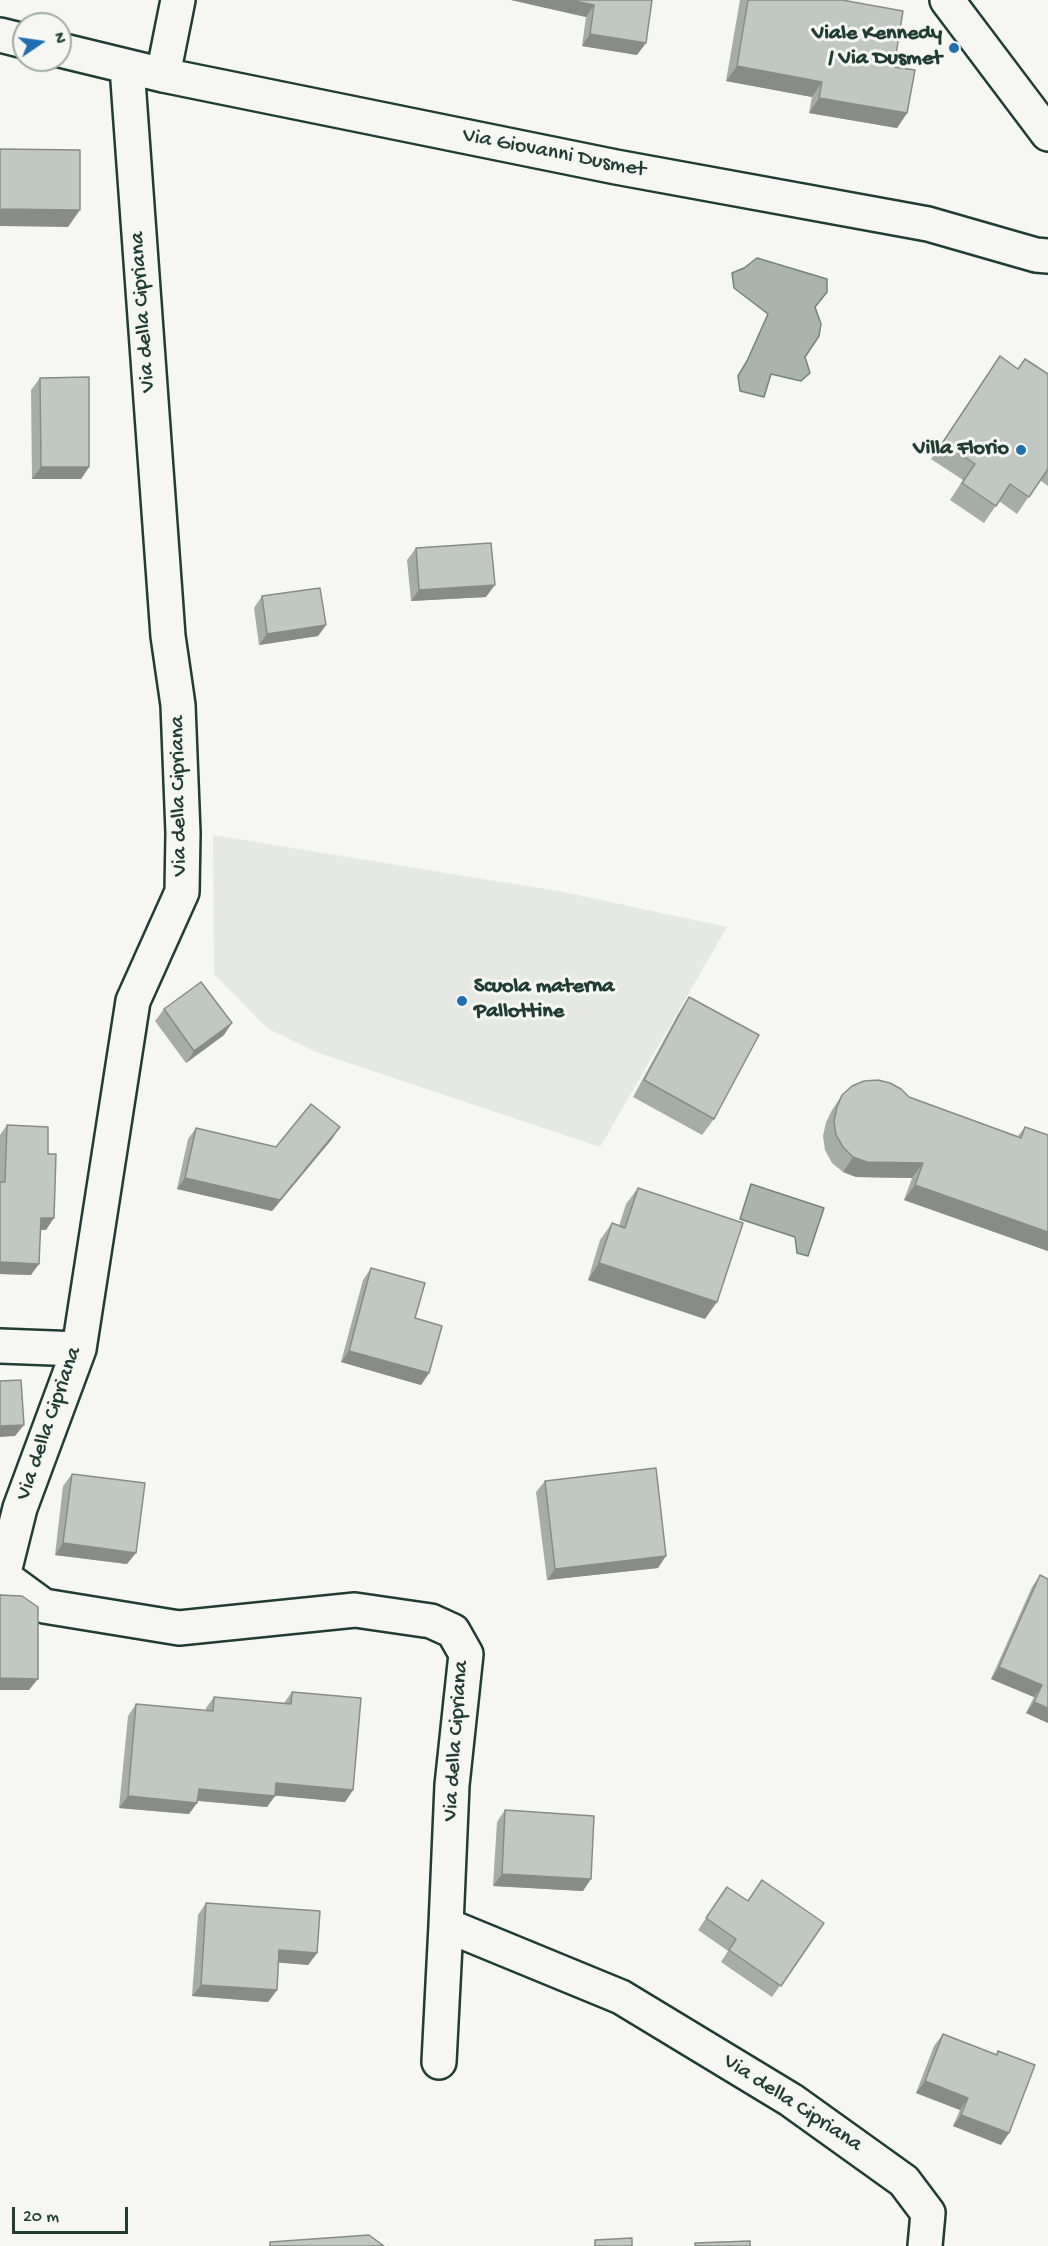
<!DOCTYPE html>
<html>
<head>
<meta charset="utf-8">
<style>
  body { margin:0 }
  #map { position:relative; width:1048px; height:2246px; overflow:hidden; background:#f6f6f2; font-family:"Gochi Hand",sans-serif }
  canvas { display:block }
  .north { position:absolute; left:12px; top:12px; width:60px; height:60px; box-sizing:border-box; background:#f6f6f2; border:2px solid #a0aca6; border-radius:50%; rotate:77deg; font-size:16px; font-weight:700; line-height:24px; text-align:center; color:#1f3d34 }
  .north::after { content:''; display:block; margin:auto; width:21px; height:27px; background:#1f6fb2; clip-path:polygon(50% 0,100% 100%,50% 72%,0 100%) }
  .scale { position:absolute; left:12px; top:2207px; width:116px; height:27px; box-sizing:border-box; border:3px solid #1f3d34; border-top:0; padding-left:8px; font-size:18px; line-height:21px; white-space:nowrap; color:#1f3d34; -webkit-text-stroke:4px #f6f6f2; paint-order:stroke }
</style>
</head>
<body>
<div id="map">
<canvas width="1048" height="2246"></canvas>
<div class="north">N</div>
<div class="scale">20 m</div>
</div>
<script>
const g = document.querySelector('canvas').getContext('2d');
g.lineJoin = 'round';
function fillPath(path, color) { g.fillStyle = color; g.fill(path, 'evenodd'); }
const poly = rows => new Path2D(rows.map(r => 'M' + r).join(''));
function stroke(path, color, width, dash) { g.strokeStyle = color; g.lineWidth = width; g.lineCap = dash ? 'butt' : 'round'; g.setLineDash(dash || []); g.stroke(path); }
function drawText(font, color, halo, rows, align = 'center') {
  g.font = font + ' "Gochi Hand",sans-serif'; g.lineWidth = 6; g.setLineDash([]); g.textBaseline = 'middle'; g.strokeStyle = halo; g.fillStyle = color; for (const [text, x, y, turn = 0] of rows) {
    g.save(); g.translate(x, y); g.rotate((+turn || 0) * Math.PI / 180); g.textAlign = isNaN(turn) ? turn : align; if (halo) g.strokeText(text, 0, 0); g.fillText(text, 0, 0); g.restore();
  }
}
fillPath(poly([
  [213,835,563,892,727,927,600,1147,316,1052,267,1028,214,974]
]), '#e6e8e4');
const water = poly([
  [757,258,827,279,827,292,815,307,821,324,819,336,805,357,810,373,801,381,771,374,764,397,740,391,738,376,747,361,768,314,734,288,732,273,744,268,757,258],
  [751,1184,824,1208,808,1256,797,1253,795,1237,740,1219,751,1184]
]);
fillPath(water, '#aab3ae');
stroke(water, '#72847d', 1.5);
const minor = poly([
  [0,35,24,41],
  [60,50,163,75,616,167,928,224,1036,255,1048,256],
  [127,67,168,636,178,705,183,833,182,892,133,1001,79,1349,20,1508,3,1576,44,1606,179,1628,355,1610,431,1621,453,1631,466,1654,452,1785,446,1925,621,1997,791,2100,904,2181,928,2213,925,2246],
  [163,75,178,0],
  [0,1346,79,1349],
  [439,2062,446,1925]
]);
const major = poly([
  [947,0,1048,134]
]);
stroke(minor, '#1f3d34', 38);
stroke(major, '#1f3d34', 38);
stroke(minor, '#f6f6f2', 33);
stroke(major, '#f6f6f2', 33);
fillPath(poly([
  [511,0,652,0,637,55,582,46,586,17],
  [740,0,842,0,894,67,907,113,897,128,809,113,812,97,726,81],
  [1000,356,1018,369,1048,374,1048,486,1040,480,1017,514,999,501,984,523,950,500,963,480,931,459],
  [40,378,89,467,81,479,32,479,31,390],
  [416,548,486,597,411,601,407,560],
  [262,596,326,625,318,636,259,645,254,608],
  [689,997,714,1119,702,1135,633,1097,678,1014],
  [164,1009,224,1035,186,1063,155,1021],
  [842,1095,909,1097,1018,1136,1025,1127,1048,1135,1048,1251,904,1200,912,1178,856,1177,843,1172,832,1163,825,1150,823,1136,826,1122,832,1110],
  [7,1125,46,1230,40,1230,31,1275,0,1274,0,1135],
  [196,1128,276,1147,332,1139,272,1211,177,1189,188,1139],
  [638,1188,705,1319,588,1280,600,1240,612,1223,619,1226,626,1204],
  [371,1268,415,1318,429,1373,421,1385,341,1362,363,1280],
  [72,1474,127,1564,55,1555,63,1486],
  [545,1481,658,1568,547,1580,536,1492],
  [1040,1575,1048,1579,1048,1723,1026,1713,1034,1697,991,1679,1032,1587],
  [292,1692,353,1790,345,1802,275,1795,267,1807,198,1801,197,1803,189,1814,119,1808,128,1716,136,1704,206,1711,206,1708,214,1697,284,1703],
  [505,1810,583,1891,493,1886,497,1822],
  [727,1887,748,1901,824,1923,772,1997,721,1962,728,1951,698,1930],
  [206,1903,317,1953,308,1965,278,1962,277,1990,268,2002,192,1996,198,1915],
  [943,2034,996,2055,998,2051,1001,2145,953,2126,960,2110,916,2093,934,2046]
]), '#a6aca8');
fillPath(poly([
  [511,0,570,0,594,5,586,17],
  [590,34,646,43,637,55,582,46],
  [737,66,822,82,812,97,726,81],
  [819,98,907,113,897,128,809,113],
  [0,209,80,210,68,227,0,226],
  [41,467,89,467,81,479,32,479],
  [495,585,486,597,411,601,419,590],
  [326,625,318,636,259,645,267,634],
  [232,1023,224,1035,186,1063,194,1051],
  [340,1127,332,1139,272,1211,177,1189,185,1178],
  [853,1157,923,1163,912,1178,856,1177,843,1172],
  [915,1185,1048,1232,1048,1251,904,1200],
  [41,1218,54,1218,46,1230,32,1229],
  [0,1262,39,1264,31,1275,0,1274],
  [599,1263,717,1302,705,1319,588,1280],
  [349,1351,429,1373,421,1385,341,1362],
  [24,1425,15,1436,0,1437,0,1426],
  [63,1543,136,1553,127,1564,55,1555],
  [666,1556,658,1568,547,1580,555,1569],
  [999,1667,1042,1685,1034,1697,991,1679],
  [0,1678,38,1679,29,1690,0,1690],
  [1034,1702,1048,1708,1048,1723,1026,1713],
  [276,1783,353,1790,345,1802,268,1795],
  [199,1789,275,1796,267,1807,190,1800],
  [128,1796,197,1803,189,1814,119,1808],
  [502,1874,591,1879,583,1891,493,1886],
  [279,1950,317,1953,308,1965,271,1962],
  [201,1985,277,1990,268,2002,192,1996],
  [925,2081,968,2098,960,2110,916,2093],
  [961,2115,1009,2133,1001,2145,953,2126]
]), '#878c88');
const building = poly([
  [570,0,652,0,646,43,590,34,594,5,570,0],
  [748,0,842,0,903,11,894,67,915,70,907,113,819,98,822,82,737,66,748,0],
  [0,149,80,150,80,210,0,209,0,149],
  [1000,356,1018,369,1025,359,1048,374,1048,469,1029,497,1010,484,996,506,962,483,975,464,943,442,1000,356],
  [89,377,89,467,41,467,40,378,89,377],
  [491,543,495,585,419,590,416,548,491,543],
  [320,588,326,625,267,634,262,596,320,588],
  [201,982,232,1023,194,1051,164,1009,201,982],
  [689,997,759,1035,714,1119,644,1080,689,997],
  [878,1080,890,1083,901,1089,909,1097,1021,1138,1025,1127,1048,1135,1048,1232,915,1185,923,1163,867,1162,853,1157,843,1147,836,1135,834,1121,837,1107,842,1095,852,1086,864,1081,878,1080],
  [311,1104,340,1127,280,1200,185,1178,196,1128,276,1147,311,1104],
  [7,1125,48,1127,48,1154,56,1154,54,1218,41,1218,39,1264,0,1262,0,1182,5,1182,7,1125],
  [638,1188,743,1223,717,1302,599,1263,612,1223,625,1228,638,1188],
  [371,1268,425,1283,415,1318,442,1326,429,1373,349,1351,371,1268],
  [21,1380,24,1425,0,1426,0,1381,21,1380],
  [656,1468,666,1556,555,1569,545,1481,656,1468],
  [72,1474,145,1483,136,1553,63,1543,72,1474],
  [1040,1575,1048,1579,1048,1708,1034,1702,1042,1685,999,1667,1040,1575],
  [0,1595,22,1596,38,1607,38,1679,0,1678,0,1595],
  [292,1692,361,1698,353,1790,276,1783,275,1796,199,1789,197,1803,128,1796,136,1704,213,1711,214,1697,291,1704,292,1692],
  [505,1810,594,1816,591,1879,502,1874,505,1810],
  [762,1880,824,1923,781,1986,729,1950,736,1939,706,1918,727,1887,748,1901,762,1880],
  [206,1903,320,1911,317,1953,279,1950,277,1990,201,1985,206,1903],
  [943,2034,997,2055,998,2051,1035,2065,1009,2133,961,2115,968,2098,925,2081,943,2034],
  [369,2235,384,2246,270,2246,270,2242,369,2235],
  [632,2238,632,2246,595,2246,595,2240,632,2238],
  [750,2241,750,2246,695,2246,695,2243,750,2241]
]);
fillPath(building, '#c1c8c3');
stroke(building, '#878c88', 1.5);
for (const [x, y, r, color] of [
  [954,48,6,"#1f6fb2"],
  [1021,450,6,"#1f6fb2"],
  [462,1001,6,"#1f6fb2"]
]) { const dot = new Path2D(); dot.arc(x, y, r, 0, 2 * Math.PI); g.fillStyle = color; g.fill(dot); stroke(dot, '#f6f6f2', 2); }
drawText('bold 22px', '#1f3d34', '#f6f6f2', [
  ["Viale Kennedy",942,35],
  ["/ Via Dusmet",942,60],
  ["Villa Florio",1009,450],
  ["Scuola materna",474,988,"left"],
  ["Pallottine",474,1013,"left"]
], 'right');
drawText('22px', '#1f3d34', '#f6f6f2', [
  ["Via Giovanni Dusmet",554,154,11],
  ["Via della Cipriana",144,312,-94],
  ["Via della Cipriana",180,796,-91],
  ["Via della Cipriana",50,1424,-71],
  ["Via della Cipriana",457,1741,-86],
  ["Via della Cipriana",792,2104,33]
]);
</script>
</body>
</html>
